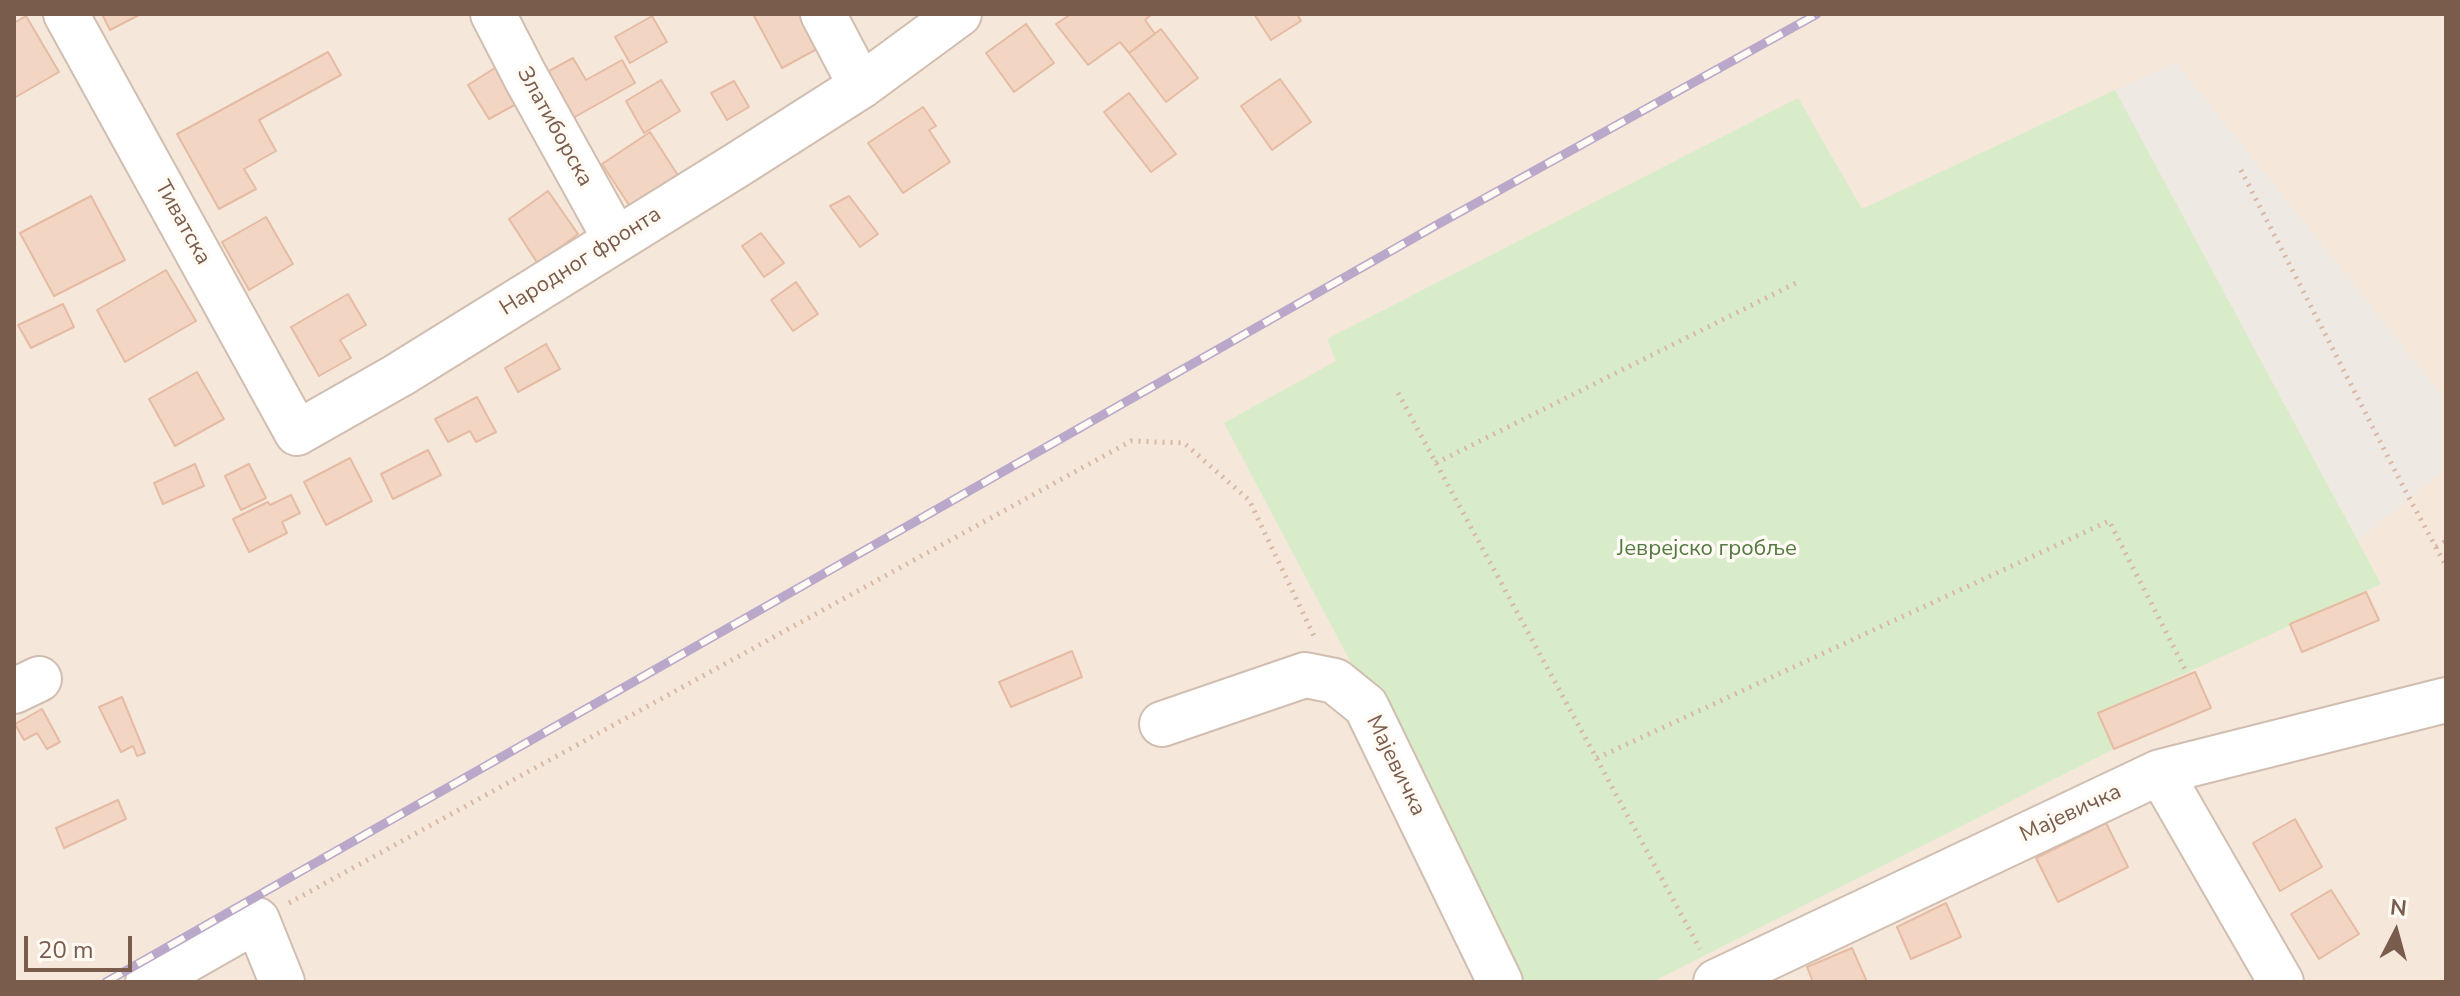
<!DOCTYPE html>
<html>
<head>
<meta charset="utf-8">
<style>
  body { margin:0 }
  #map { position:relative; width:2460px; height:996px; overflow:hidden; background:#fdf6ec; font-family:"Nunito Sans",sans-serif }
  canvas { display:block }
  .frame { position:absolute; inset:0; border:16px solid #7a5c4d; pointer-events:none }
  .north { position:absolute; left:2356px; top:892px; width:80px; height:80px; -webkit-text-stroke:6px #fffaf3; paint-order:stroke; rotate:6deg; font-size:22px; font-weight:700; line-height:32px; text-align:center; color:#7a5c4d }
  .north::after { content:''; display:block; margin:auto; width:28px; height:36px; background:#7a5c4d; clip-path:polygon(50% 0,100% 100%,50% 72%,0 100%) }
  .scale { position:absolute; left:24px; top:936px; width:108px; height:36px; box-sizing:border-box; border:4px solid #7a5c4d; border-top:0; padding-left:10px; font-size:24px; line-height:28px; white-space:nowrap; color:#7a5c4d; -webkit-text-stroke:6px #fffaf3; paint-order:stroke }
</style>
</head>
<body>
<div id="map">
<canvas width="2460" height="996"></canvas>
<div class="frame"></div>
<div class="north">N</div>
<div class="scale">20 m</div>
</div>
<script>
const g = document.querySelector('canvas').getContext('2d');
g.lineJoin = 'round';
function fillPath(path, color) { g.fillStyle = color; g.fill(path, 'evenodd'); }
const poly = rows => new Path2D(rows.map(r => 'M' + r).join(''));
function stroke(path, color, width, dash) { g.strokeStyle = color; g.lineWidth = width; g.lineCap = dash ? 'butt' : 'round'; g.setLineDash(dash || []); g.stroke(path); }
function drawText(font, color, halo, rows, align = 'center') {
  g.font = font + ' "Nunito Sans",sans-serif'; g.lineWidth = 7; g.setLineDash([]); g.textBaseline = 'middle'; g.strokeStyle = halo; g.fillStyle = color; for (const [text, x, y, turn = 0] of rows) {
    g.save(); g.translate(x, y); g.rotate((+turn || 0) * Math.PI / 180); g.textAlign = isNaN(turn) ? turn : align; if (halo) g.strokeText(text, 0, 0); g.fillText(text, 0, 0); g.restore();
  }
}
fillPath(poly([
  [14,14,2446,14,2446,982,14,982]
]), '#f5e8da');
fillPath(poly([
  [2177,63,2446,401,2446,469,2358,540,2115,90]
]), '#efe9e4');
fillPath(poly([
  [2115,90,2381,584,2099,713,2114,749,1652,982,1520,982,1224,423,1336,361,1327,339,1798,98,1862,209]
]), '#d8ecc9');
const building = poly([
  [102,14,141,14,110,30,102,14],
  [753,14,810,14,826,44,782,68,753,14],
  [1071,14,1152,14,1145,20,1155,34,1129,53,1120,42,1088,65,1056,24,1071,14],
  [1254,14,1297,14,1301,21,1271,40,1254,14],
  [26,16,59,72,14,98,14,23,26,16],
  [652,16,667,42,630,63,615,37,652,16],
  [1026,24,1054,63,1014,92,986,53,1026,24],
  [1161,29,1198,78,1166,102,1129,53,1161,29],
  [328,52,341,75,259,120,276,151,244,169,256,189,219,209,177,134,328,52],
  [573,58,586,80,622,60,635,83,573,118,547,72,573,58],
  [498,66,520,102,489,119,468,85,498,66],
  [1280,79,1311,122,1272,150,1241,106,1280,79],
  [661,80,680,111,644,133,626,101,661,80],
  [734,81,749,107,727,120,711,93,734,81],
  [1129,93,1176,154,1151,172,1104,112,1129,93],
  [923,107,936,126,929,130,950,162,903,193,868,143,923,107],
  [650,132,683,183,635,214,602,164,650,132],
  [548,191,578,234,538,264,509,219,548,191],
  [91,196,125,260,54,296,20,233,91,196],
  [849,196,878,234,860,247,830,206,849,196],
  [266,217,293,264,249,290,222,242,266,217],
  [761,233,784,263,764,277,742,246,761,233],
  [166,270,196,321,125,362,97,310,166,270],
  [796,282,818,314,793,331,771,300,796,282],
  [348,294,366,325,340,340,351,358,319,376,291,327,348,294],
  [63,304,74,327,31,348,18,325,63,304],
  [546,344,560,369,518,392,505,368,546,344],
  [197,372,224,419,175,446,149,399,197,372],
  [477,397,496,432,476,442,470,431,448,442,435,419,477,397],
  [428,450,441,475,393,499,381,474,428,450],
  [350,458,372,501,326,525,304,482,350,458],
  [195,464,204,486,163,504,154,483,195,464],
  [249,464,266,498,241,510,225,476,249,464],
  [291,495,300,513,282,522,287,533,249,552,233,519,268,502,270,505,291,495],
  [2366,592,2379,620,2302,652,2290,624,2366,592],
  [1072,651,1082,677,1011,707,999,682,1072,651],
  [2195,672,2211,708,2114,749,2098,713,2195,672],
  [122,697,145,753,137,756,133,746,121,752,99,707,122,697],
  [42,709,60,742,47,749,37,733,24,740,15,724,42,709],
  [118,800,126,819,64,848,56,828,118,800],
  [2295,819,2322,867,2280,891,2253,843,2295,819],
  [2106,823,2128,867,2058,902,2036,858,2106,823],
  [2331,890,2359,934,2319,959,2291,914,2331,890],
  [1946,903,1961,937,1911,959,1897,927,1946,903],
  [1852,948,1867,982,1813,982,1807,967,1852,948]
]);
fillPath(building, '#f3d5c3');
stroke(building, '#e6bba3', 2);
const minor = poly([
  [66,14,297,433,399,375,737,165,861,86,959,14],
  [493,14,525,76,616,240],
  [823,14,861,86],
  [14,691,39,679],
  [1162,724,1305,675,1335,681,1366,706,1500,982],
  [2160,772,2281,982],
  [148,982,257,920,282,982],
  [1716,982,2160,772,2446,700]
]);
stroke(minor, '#d1beb0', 48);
stroke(poly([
  [2241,170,2406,492,2446,566],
  [1398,393,1700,949],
  [1436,463,1798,282],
  [2436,547,2446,541],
  [1597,758,2109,521,2187,673],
  [289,903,1131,441,1184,443,1249,500,1314,636]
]), '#d9b8a5', 5, [2, 6]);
stroke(minor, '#fff', 44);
const rail = poly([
  [106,982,1433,227,1817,14]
]);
stroke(rail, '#b9a8c9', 9);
stroke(rail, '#fffaf3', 6, [18]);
drawText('22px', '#7a5c4d', '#fffaf3', [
  ["Златиборска",554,127,61],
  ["Тиватска",182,223,61],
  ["Народног фронта",581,262,-32],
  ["Мајевичка",1395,766,64],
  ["Мајевичка",2071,814,-25]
]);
drawText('22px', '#537a41', '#fffaf3', [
  ["Јеврејско гробље",1707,550]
]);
</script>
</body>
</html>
